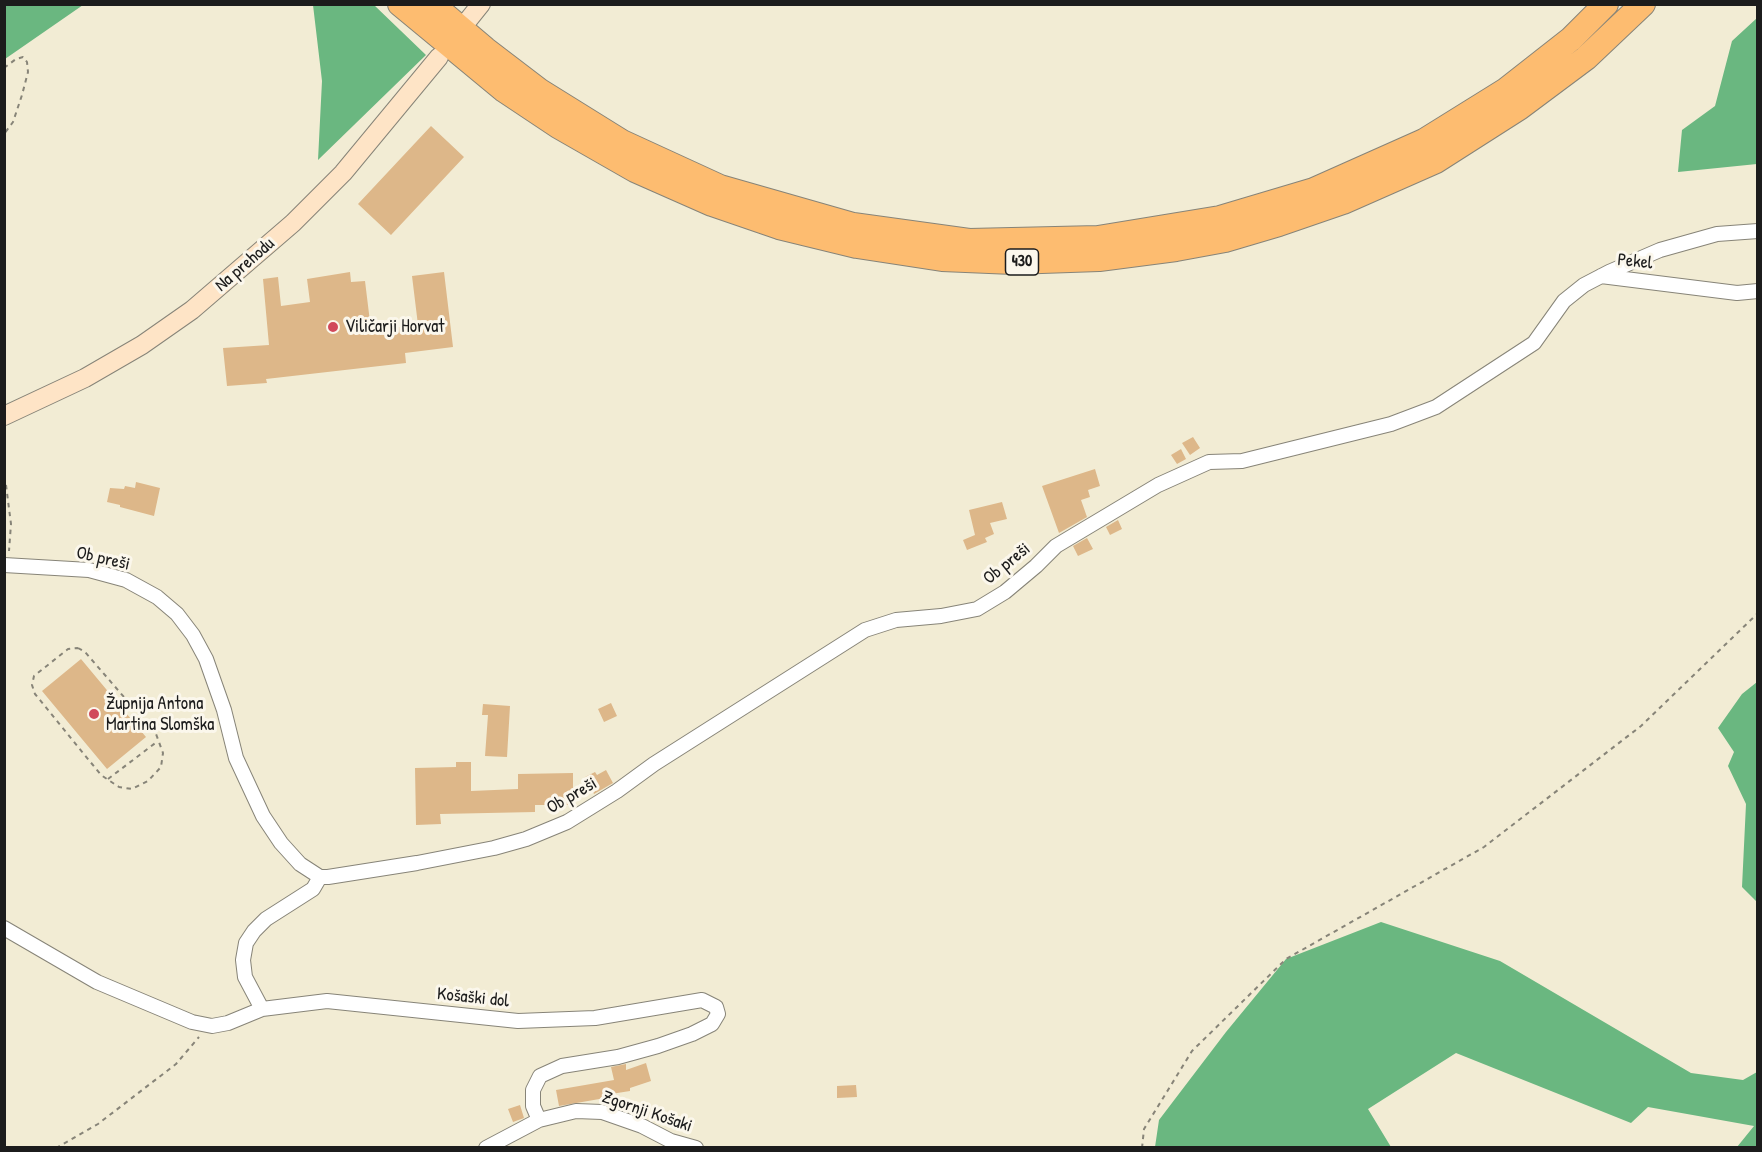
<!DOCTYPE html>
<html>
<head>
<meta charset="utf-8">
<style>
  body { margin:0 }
  #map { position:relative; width:1762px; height:1152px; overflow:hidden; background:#f2ecd4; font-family:"Patrick Hand",sans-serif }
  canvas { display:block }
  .frame { position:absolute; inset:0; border:6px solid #1c1c1c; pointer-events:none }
</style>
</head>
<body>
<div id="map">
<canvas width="1762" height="1152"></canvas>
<div class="frame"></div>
</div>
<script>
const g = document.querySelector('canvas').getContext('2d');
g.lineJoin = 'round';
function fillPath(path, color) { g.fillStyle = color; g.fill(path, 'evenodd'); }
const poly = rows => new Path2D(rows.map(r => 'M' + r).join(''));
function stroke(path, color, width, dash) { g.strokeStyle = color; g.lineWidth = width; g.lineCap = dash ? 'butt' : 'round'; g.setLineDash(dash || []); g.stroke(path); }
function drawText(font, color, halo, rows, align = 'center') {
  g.font = font + ' "Patrick Hand",sans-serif'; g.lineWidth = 6; g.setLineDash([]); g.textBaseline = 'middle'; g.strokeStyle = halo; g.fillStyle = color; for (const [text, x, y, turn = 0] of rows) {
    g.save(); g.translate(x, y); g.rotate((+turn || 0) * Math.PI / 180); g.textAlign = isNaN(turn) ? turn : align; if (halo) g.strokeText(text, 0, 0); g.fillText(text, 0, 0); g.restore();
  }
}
fillPath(poly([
  [5,4,83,4,83,5,5,59],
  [313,5,374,5,426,55,318,160,322,81],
  [1757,18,1757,164,1678,172,1682,130,1715,106,1732,41],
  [1757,682,1757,902,1742,887,1746,804,1728,766,1734,752,1718,728,1742,694],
  [1381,922,1500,961,1691,1073,1743,1080,1757,1072,1757,1147,1737,1147,1754,1126,1648,1107,1631,1123,1456,1053,1368,1109,1391,1147,1155,1147,1159,1120,1226,1032,1286,959]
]), '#6ab780');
fillPath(poly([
  [431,126,464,157,391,235,358,204],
  [350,272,351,282,365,281,371,330,418,325,412,276,444,272,453,347,405,353,406,363,266,379,267,383,227,386,223,348,269,345,263,279,278,277,281,306,310,302,307,279],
  [1193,437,1200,448,1190,455,1182,443],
  [1181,449,1186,459,1177,464,1171,455],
  [1095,469,1100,486,1088,490,1090,497,1081,500,1087,517,1059,533,1042,486],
  [136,482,160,488,154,516,120,507,120,505,107,502,110,488,124,489,125,486,135,488],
  [1002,502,1007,519,990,523,994,534,985,538,987,542,967,550,963,540,975,535,969,510],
  [1118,520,1122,529,1110,535,1106,527],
  [1087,538,1093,549,1078,556,1073,546],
  [81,659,146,737,107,769,42,691],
  [611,703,617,716,604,722,598,709],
  [483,704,510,706,507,757,485,756,488,715,482,715],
  [456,762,471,762,471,791,518,789,518,774,573,773,573,805,535,805,535,812,440,814,441,824,416,825,415,768,456,767],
  [606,770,613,783,594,794,585,777,595,772,597,775],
  [646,1063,651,1081,630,1088,630,1091,611,1094,611,1097,559,1106,556,1090,614,1080,611,1067,626,1064,626,1070],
  [856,1085,857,1097,837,1098,837,1086],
  [520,1105,524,1118,513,1122,508,1109]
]), '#ddb789');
const street = poly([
  [1601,276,1737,293,1758,291],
  [4,565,89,570,126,580,157,597,177,614,193,635,206,659,224,710,236,758,263,816,281,843,300,864,320,877,328,877,417,863,494,848,526,839,567,822,617,791,654,764,865,630,896,620,941,616,977,609,1005,592,1036,566,1056,546,1158,485,1209,462,1242,461,1391,424,1436,407,1534,343,1564,301,1584,285,1609,272,1660,250,1717,234,1758,231],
  [4,928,97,982,192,1022,212,1026,228,1023,262,1009,327,1001,518,1021,595,1018,702,1000,716,1007,718,1014,712,1024,692,1034,658,1046,618,1057,562,1066,540,1076,533,1090,533,1106,539,1120],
  [262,1009,245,977,243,960,246,943,254,931,266,919,313,889,320,877],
  [486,1148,539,1120,576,1111,602,1112,642,1126,671,1141,696,1148]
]);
const secondary = poly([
  [469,19,481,4],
  [4,416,85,378,142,345,192,310,293,223,343,173,439,57]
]);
const highway = poly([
  [400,4,504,90,558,126,635,170,712,204,779,227,857,246,942,259,1013,262,1099,259,1176,249,1225,240,1279,224,1343,202,1436,161,1519,108,1586,58,1643,4],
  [432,4,485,49,540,91,622,142,720,187,853,225,969,241,1098,238,1220,218,1314,190,1424,141,1506,90,1571,39,1606,4]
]);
stroke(street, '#878478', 16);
stroke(secondary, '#878478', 20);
stroke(highway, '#878478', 26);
stroke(poly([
  [4,68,16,59,23,57,27,62,28,72,22,95,13,122,4,134],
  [6,485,11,524,9,551],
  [78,648,85,652,156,734,163,753,161,767,148,781,132,789,119,787,101,775,35,694,32,685,34,676,68,649,78,648],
  [108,779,158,741],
  [56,1148,98,1124,176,1064,199,1037],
  [1142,1148,1144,1129,1192,1051,1286,959,1484,847,1641,726,1758,613]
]), '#878478', 2, [4.5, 4.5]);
stroke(street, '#fff', 14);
stroke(secondary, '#fee4c6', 18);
stroke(highway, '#fdbc70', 24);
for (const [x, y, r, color] of [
  [333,327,6,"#d1495b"],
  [94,714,6,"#d1495b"]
]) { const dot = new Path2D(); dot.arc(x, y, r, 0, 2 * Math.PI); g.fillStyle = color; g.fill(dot); stroke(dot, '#fbf7ec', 2); }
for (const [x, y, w] of [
  [1022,262,33]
]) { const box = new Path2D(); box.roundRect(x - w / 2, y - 13, w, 26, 4.5); g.fillStyle = '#fbf7ec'; g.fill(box); stroke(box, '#1c1c1c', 1.5); }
drawText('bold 16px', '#1c1c1c', null, [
  ["430",1022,262]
]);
drawText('18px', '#1c1c1c', '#fbf7ec', [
  ["Pekel",1635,262,6],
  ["Na prehodu",245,265,-41],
  ["Ob preši",103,559,13],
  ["Ob preši",1007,564,-39],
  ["Ob preši",572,796,-30],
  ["Košaški dol",473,998,6],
  ["Zgornji Košaki",647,1112,19]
]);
drawText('18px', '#1c1c1c', '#fbf7ec', [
  ["Viličarji Horvat",345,327],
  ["Župnija Antona",106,704],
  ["Martina Slomška",106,725]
], 'left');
</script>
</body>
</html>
